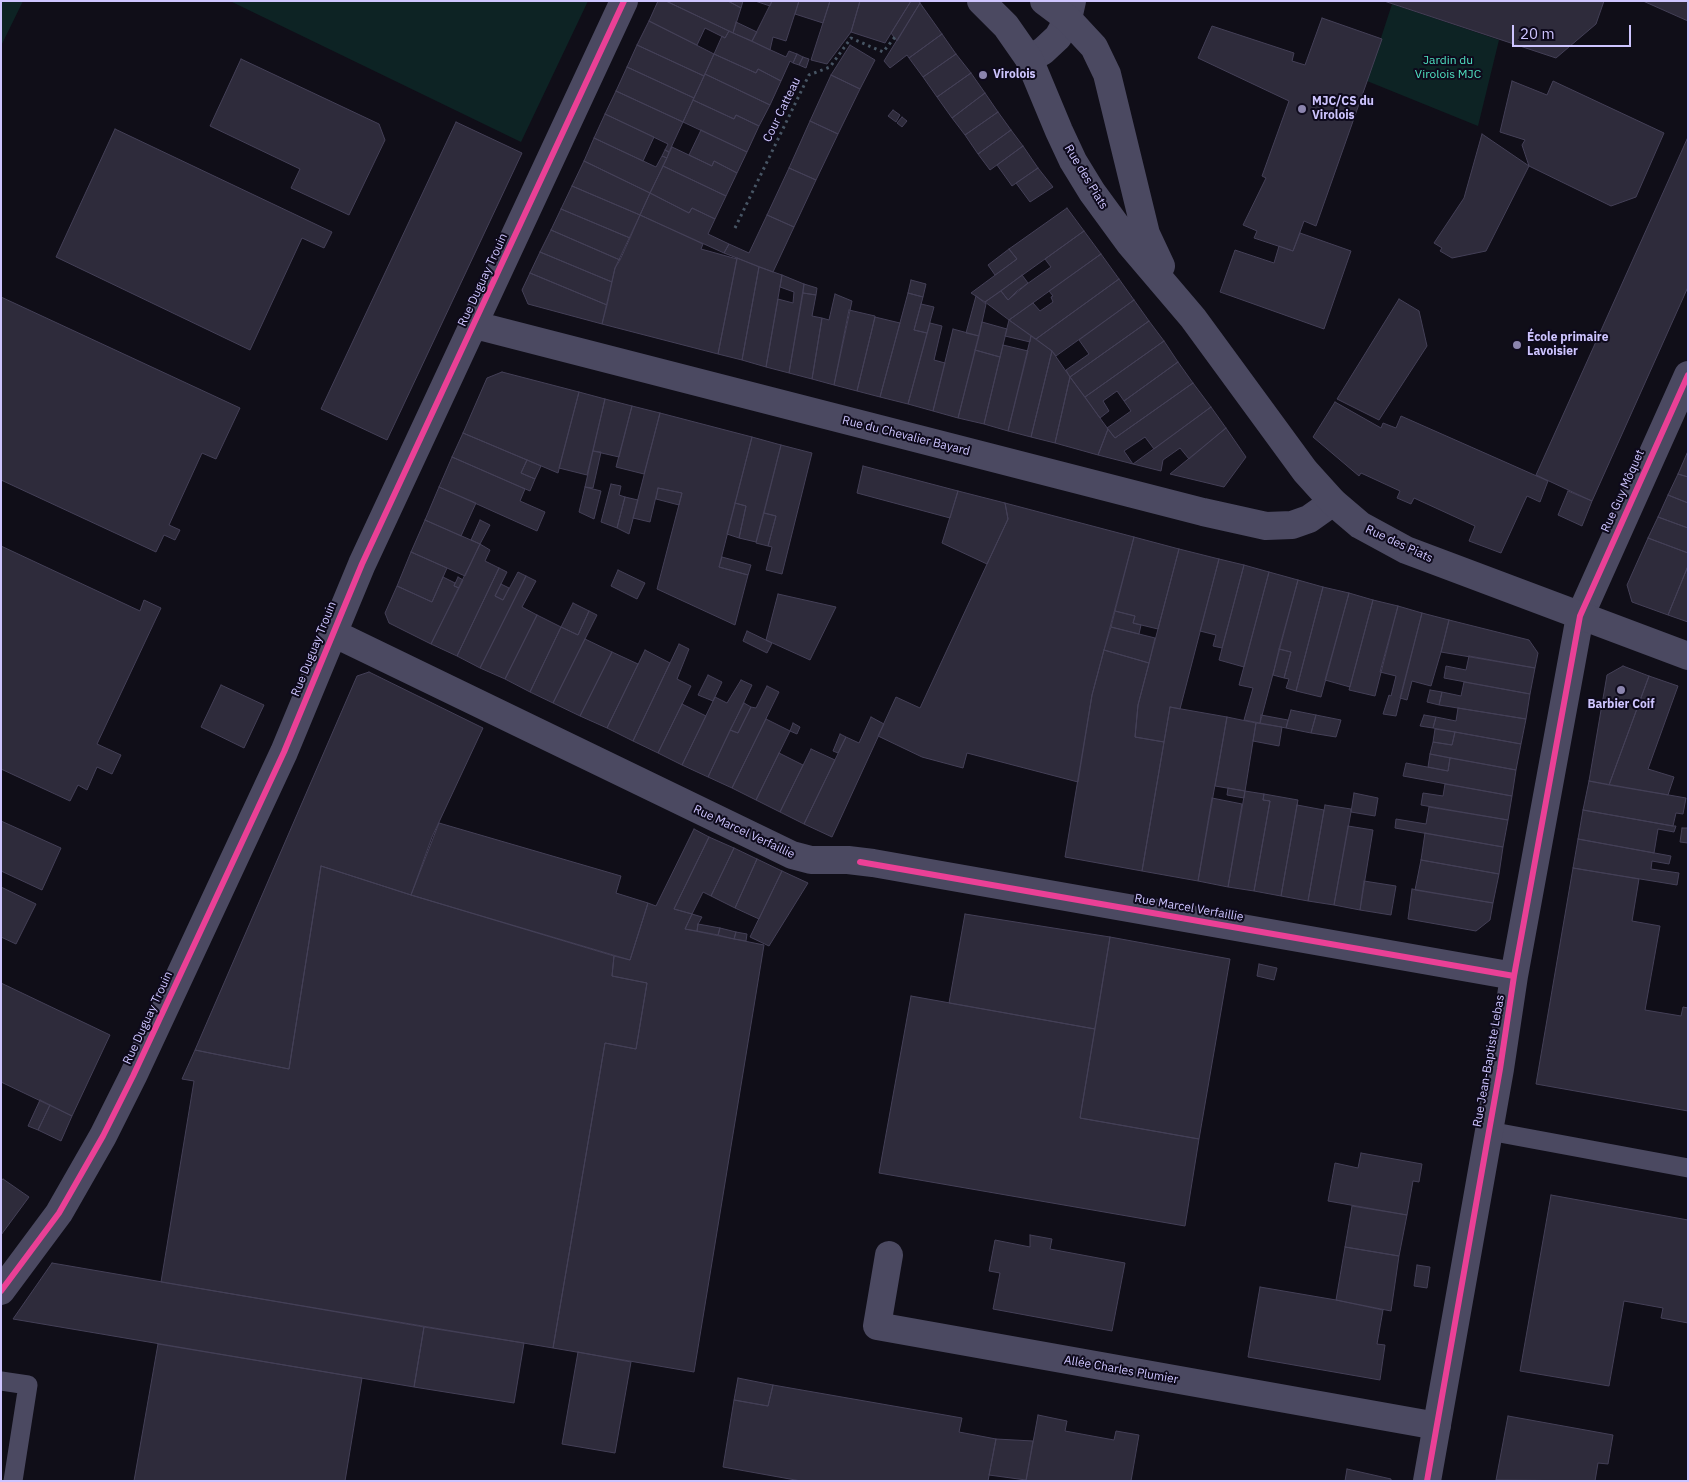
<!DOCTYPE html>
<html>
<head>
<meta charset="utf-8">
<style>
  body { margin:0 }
  #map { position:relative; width:1689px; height:1482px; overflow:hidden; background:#100e18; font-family:"IBM Plex Sans",sans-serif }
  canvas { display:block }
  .frame { position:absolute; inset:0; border:2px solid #cec5ff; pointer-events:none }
  .scale { position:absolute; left:1512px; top:25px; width:119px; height:22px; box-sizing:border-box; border:2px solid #cec5ff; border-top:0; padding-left:6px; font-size:15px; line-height:18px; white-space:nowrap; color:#cec5ff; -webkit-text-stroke:4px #0e0a1c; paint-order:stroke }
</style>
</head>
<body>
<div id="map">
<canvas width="1689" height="1482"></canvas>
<div class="frame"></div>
<div class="scale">20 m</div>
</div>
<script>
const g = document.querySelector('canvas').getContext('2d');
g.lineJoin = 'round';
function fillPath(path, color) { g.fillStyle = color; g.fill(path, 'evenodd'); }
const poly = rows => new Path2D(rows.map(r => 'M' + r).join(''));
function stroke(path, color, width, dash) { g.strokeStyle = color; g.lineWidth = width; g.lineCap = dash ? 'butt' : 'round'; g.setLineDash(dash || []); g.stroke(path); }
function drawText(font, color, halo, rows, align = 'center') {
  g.font = font + ' "IBM Plex Sans",sans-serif'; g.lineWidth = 4; g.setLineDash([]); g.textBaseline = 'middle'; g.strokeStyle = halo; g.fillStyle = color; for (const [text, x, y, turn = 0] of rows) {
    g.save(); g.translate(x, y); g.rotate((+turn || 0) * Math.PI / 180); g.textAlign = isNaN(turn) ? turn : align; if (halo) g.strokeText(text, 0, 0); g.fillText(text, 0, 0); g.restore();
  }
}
fillPath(poly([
  [1,1,23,1,1,46],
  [230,1,588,1,521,142],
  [1392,4,1499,40,1478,126,1367,81]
]), '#0d2324');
const building = poly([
  [658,1,666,1,729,31,725,38,705,28,697,45,649,21,658,1],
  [666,1,728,1,741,8,733,33,666,1],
  [728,1,743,1,741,8,728,1],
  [755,1,772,1,770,6,755,1],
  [772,1,799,1,786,41,773,37,770,50,752,41,772,1],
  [799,1,830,1,823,23,795,14,799,1],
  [830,1,860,1,851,32,827,64,811,60,830,1],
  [860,1,911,1,885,43,851,32,860,1],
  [911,1,919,1,920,3,897,41,891,33,911,1],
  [1384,1,1604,1,1596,24,1556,58,1384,1],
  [1643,1,1688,1,1688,21,1643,1],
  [920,3,942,34,909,58,907,55,890,68,884,61,920,3],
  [1322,18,1382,39,1316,226,1304,221,1293,251,1254,238,1257,231,1243,225,1266,178,1262,176,1289,101,1198,58,1212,26,1294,53,1292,61,1305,65,1322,18],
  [649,21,714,54,704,76,637,45,649,21],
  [736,22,757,32,752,41,733,33,736,22],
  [729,31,786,57,789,51,797,54,793,63,790,61,781,81,758,69,756,73,714,54,722,36,725,38,729,31],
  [942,34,956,54,923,77,909,58,942,34],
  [637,45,704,76,694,98,627,67,637,45],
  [850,45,875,60,860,89,831,75,850,45],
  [714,54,756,73,758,69,781,81,770,105,705,74,714,54],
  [797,54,803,57,799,65,793,63,797,54],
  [956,54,971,73,937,97,923,77,956,54],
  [803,57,809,59,806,68,799,65,803,57],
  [241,59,379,124,385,140,349,215,291,188,300,169,210,126,241,59],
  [627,67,694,98,683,122,616,91,627,67],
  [971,73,985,93,952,118,937,97,971,73],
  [705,74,770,105,759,126,736,115,734,119,693,100,705,74],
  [831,75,860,89,838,134,810,121,831,75],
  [1512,81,1547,95,1553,81,1664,133,1636,197,1611,206,1529,166,1522,145,1525,140,1500,132,1512,81],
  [616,91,683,122,669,152,665,150,668,144,605,114,616,91],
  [985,93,998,112,965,135,952,118,985,93],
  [693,100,734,119,736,115,759,126,747,152,683,122,693,100],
  [893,110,900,115,896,122,888,116,893,110],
  [998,112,1011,130,978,154,965,135,998,112],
  [605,114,654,137,643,161,594,138,605,114],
  [902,117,907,121,902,127,897,123,902,117],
  [810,121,838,134,816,180,789,168,810,121],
  [456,122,522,153,387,440,321,409,456,122],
  [115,129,332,232,324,248,302,238,250,350,56,257,115,129],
  [701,130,747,152,737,173,714,161,712,166,689,155,701,130],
  [1011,130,1023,146,990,170,978,154,1011,130],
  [1482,134,1529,166,1486,251,1452,258,1440,251,1442,248,1434,243,1464,198,1482,134],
  [1688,137,1688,287,1592,501,1536,475,1688,137],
  [594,138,656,167,662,156,667,158,650,193,584,161,594,138],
  [1023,146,1038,168,1012,186,997,165,1023,146],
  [672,147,712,166,714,161,737,173,726,196,663,166,672,147],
  [665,150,669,152,667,158,662,156,665,150],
  [584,161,650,193,640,215,572,186,584,161],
  [663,166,726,196,715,219,692,208,689,213,650,193,663,166],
  [789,168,816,180,794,227,767,215,789,168],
  [1038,168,1053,187,1030,202,1016,183,1038,168],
  [572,186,640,215,630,238,561,209,572,186],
  [650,193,689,213,692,208,715,219,708,234,729,244,724,253,640,215,650,193],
  [1067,208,1084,231,985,302,971,293,1017,259,1009,249,1067,208],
  [561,209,630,238,620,260,551,230,561,209],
  [640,215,703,244,701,249,737,259,718,354,602,324,615,268,640,215],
  [767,215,794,227,773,272,724,253,729,244,749,253,767,215],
  [551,230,620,260,615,268,612,282,540,252,551,230],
  [1084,231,1101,254,1009,320,985,302,1001,291,1008,300,1017,291,1051,267,1045,259,1084,231],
  [1300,233,1351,251,1324,329,1220,292,1235,250,1274,263,1279,246,1293,251,1300,233],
  [1009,249,1017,259,995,275,988,265,1009,249],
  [540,252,612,282,607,305,530,273,540,252],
  [1101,254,1119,279,1036,339,1009,320,1033,303,1040,311,1053,302,1051,297,1053,296,1049,291,1101,254],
  [737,258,759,267,742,360,718,354,737,258],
  [759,267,782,275,766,367,742,360,759,267],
  [530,273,607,305,602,324,528,304,522,290,530,273],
  [782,275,804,284,789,373,766,367,778,299,793,303,794,292,780,287,782,275],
  [1022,275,1028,283,1008,300,1001,291,1022,275],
  [1119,279,1134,300,1056,356,1052,351,1036,339,1119,279],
  [911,280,926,284,923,297,908,293,911,280],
  [804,284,817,288,816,295,803,293,804,284],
  [803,293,816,295,812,316,822,318,812,379,789,373,803,293],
  [908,293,923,297,914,330,927,333,908,404,880,397,908,293],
  [835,294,852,301,834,385,812,379,822,318,829,320,835,294],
  [976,296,986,304,979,336,966,333,976,296],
  [1,297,240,408,216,459,202,453,169,525,180,530,175,540,164,535,156,552,1,480,1,297],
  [1399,299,1419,311,1427,346,1379,420,1337,399,1399,299],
  [1134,300,1149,321,1070,377,1066,370,1089,354,1079,340,1134,300],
  [921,304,934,307,927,333,914,330,921,304],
  [849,310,875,316,875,317,857,391,834,385,849,310],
  [875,317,900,323,880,397,857,391,875,317],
  [1009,320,1031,336,1030,342,1005,336,1009,320],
  [1149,321,1164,341,1085,397,1070,377,1149,321],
  [982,322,1007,329,1000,357,975,350,982,322],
  [930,323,942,326,934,360,945,363,933,411,908,404,930,323],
  [953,329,979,336,958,418,933,411,953,329],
  [1031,336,1052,351,1031,437,1008,431,1031,336],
  [1164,341,1178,362,1124,401,1117,391,1103,401,1109,411,1100,418,1085,397,1164,341],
  [1003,345,1028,351,1008,431,984,424,1003,345],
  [975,350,1000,357,984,424,958,418,975,350],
  [1052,351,1070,377,1055,443,1031,437,1052,351],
  [1178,362,1193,383,1115,438,1107,428,1131,411,1124,401,1178,362],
  [502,372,579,392,558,473,463,433,487,378,502,372],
  [1070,377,1108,429,1098,455,1055,443,1070,377],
  [1193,383,1211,407,1154,449,1145,437,1124,451,1133,464,1098,455,1108,429,1115,438,1193,383],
  [579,392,605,399,587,475,559,468,579,392],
  [605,399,632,406,619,457,593,451,605,399],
  [1335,402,1381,428,1383,423,1396,428,1401,416,1548,481,1540,502,1527,496,1501,553,1469,541,1475,526,1414,498,1411,504,1397,498,1400,491,1361,473,1359,476,1313,437,1335,402],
  [632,406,660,413,644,474,616,467,632,406],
  [1211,407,1226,428,1189,459,1180,448,1163,460,1161,471,1133,464,1211,407],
  [660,413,752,437,719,567,748,575,735,625,657,589,682,493,658,488,650,522,633,518,660,413],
  [1226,428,1246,457,1224,487,1170,474,1226,428],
  [463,433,527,460,521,473,535,479,530,491,452,457,463,433],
  [752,437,781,445,756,542,739,538,746,506,735,503,752,437],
  [781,445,812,453,782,574,766,570,772,547,768,546,776,516,764,513,781,445],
  [593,451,601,452,593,488,585,487,593,451],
  [1688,451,1688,477,1678,474,1688,451],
  [452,457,525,489,520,501,545,512,537,531,439,487,452,457],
  [527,460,541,466,535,479,521,473,527,460],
  [863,466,958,491,950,518,857,493,863,466],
  [1678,474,1688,477,1688,503,1668,495,1678,474],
  [611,484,621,486,619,495,625,497,617,528,601,522,611,484],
  [439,487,476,503,461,536,425,520,439,487],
  [585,487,601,491,594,519,579,512,585,487],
  [658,488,682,493,679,505,656,499,658,488],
  [958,491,1005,503,1008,519,987,564,942,543,958,491],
  [1568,491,1592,501,1582,526,1558,515,1568,491],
  [1668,495,1688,503,1688,528,1658,517,1668,495],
  [625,497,638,500,629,534,617,528,625,497],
  [735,503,746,506,739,538,727,534,735,503],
  [1005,503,1134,537,1092,695,1078,782,967,753,963,768,922,757,878,736,896,697,920,708,1008,519,1005,503],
  [764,513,776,516,768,546,756,543,764,513],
  [1658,517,1688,528,1688,553,1648,538,1658,517],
  [425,520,480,544,465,576,411,552,425,520],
  [480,520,490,525,480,544,471,540,480,520],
  [1134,537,1179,549,1158,629,1133,623,1135,616,1115,611,1134,537],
  [1648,538,1688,553,1688,566,1668,615,1632,602,1627,585,1648,538],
  [480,544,490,550,485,561,499,568,457,656,431,644,480,544],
  [1,546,140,611,144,600,161,608,97,744,121,755,112,774,97,767,87,790,78,785,70,801,1,769,1,546],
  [1179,549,1219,559,1180,709,1170,707,1164,742,1135,737,1138,705,1179,549],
  [411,552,447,568,432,602,397,586,411,552],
  [722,557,751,565,748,575,719,567,722,557],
  [1219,559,1244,565,1222,648,1213,646,1216,635,1200,631,1219,559],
  [1244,565,1269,572,1244,667,1219,660,1244,565],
  [1688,566,1688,622,1668,615,1688,566],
  [499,568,507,572,495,596,503,600,518,572,526,576,480,668,457,656,499,568],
  [618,570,645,583,637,599,611,586,618,570],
  [1269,572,1298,580,1260,723,1244,720,1253,688,1239,685,1269,572],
  [526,576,536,581,522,607,537,615,505,679,480,668,526,576],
  [443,577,455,583,454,586,459,588,431,644,389,623,385,613,397,586,432,602,443,577],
  [458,577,463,580,459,588,454,586,458,577],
  [1298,580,1323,587,1296,691,1286,688,1289,679,1284,678,1291,652,1279,649,1298,580],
  [501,584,509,588,503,600,495,596,501,584],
  [1323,587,1349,593,1321,697,1296,691,1323,587],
  [1349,593,1373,600,1350,687,1325,680,1349,593],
  [778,594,836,607,810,660,766,640,778,594],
  [1373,600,1398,606,1375,696,1349,690,1373,600],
  [573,603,589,611,578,635,561,627,573,603],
  [1398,606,1422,613,1396,716,1383,714,1389,695,1391,696,1396,676,1380,672,1398,606],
  [589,611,597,615,553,703,530,692,561,627,578,635,589,611],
  [1115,611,1135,616,1133,623,1141,625,1139,634,1111,627,1115,611],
  [1422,613,1449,620,1441,652,1431,686,1412,681,1407,700,1400,698,1422,613],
  [537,615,561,627,530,692,505,679,537,615],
  [1449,620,1529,640,1538,653,1535,668,1441,652,1449,620],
  [1111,627,1155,638,1149,663,1104,650,1111,627],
  [747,631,772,643,767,653,743,641,747,631],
  [585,639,612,652,580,716,553,703,585,639],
  [679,644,689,649,677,679,691,686,658,753,633,741,679,644],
  [1279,649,1291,652,1284,678,1273,675,1279,649],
  [645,650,670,663,633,741,607,728,645,650],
  [1104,650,1149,663,1138,705,1135,737,1164,742,1142,871,1065,857,1092,695,1104,650],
  [612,652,638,664,607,728,580,716,612,652],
  [1469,656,1535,668,1530,694,1444,678,1446,666,1466,670,1469,656],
  [1623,666,1649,676,1609,785,1589,781,1607,675,1623,666],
  [369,672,483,728,432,837,411,895,321,866,289,1069,195,1050,357,676,369,672],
  [708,675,722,682,713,701,698,695,708,675],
  [1649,676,1678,686,1648,769,1674,777,1668,795,1609,785,1649,676],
  [741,680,752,685,708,777,682,765,715,697,727,703,741,680],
  [1464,682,1530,694,1526,719,1439,705,1442,692,1461,696,1464,682],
  [221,685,264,705,244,748,201,727,221,685],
  [767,686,779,692,732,788,708,777,730,730,738,733,751,707,756,708,767,686],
  [1430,690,1442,692,1439,705,1427,702,1430,690],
  [744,703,751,707,738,733,730,730,744,703],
  [682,704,706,716,682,765,658,753,682,704],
  [1170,707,1227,717,1198,881,1142,871,1170,707],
  [1458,708,1526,719,1521,744,1433,728,1436,717,1456,721,1458,708],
  [1291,710,1316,715,1311,733,1286,728,1291,710],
  [1261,715,1288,720,1286,728,1260,723,1261,715],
  [1316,715,1341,720,1336,737,1311,733,1316,715],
  [1424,715,1436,717,1433,728,1420,726,1424,715],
  [871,717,884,724,832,837,804,824,846,737,859,743,871,717],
  [1227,717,1256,723,1245,791,1215,786,1227,717],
  [766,719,790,731,756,800,732,788,766,719],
  [793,723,800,727,797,734,790,731,793,723],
  [1256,723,1282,727,1279,746,1253,741,1256,723],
  [1435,729,1455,732,1452,745,1433,742,1435,729],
  [1455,732,1521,744,1516,770,1430,754,1433,742,1452,745,1455,732],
  [840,734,846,737,838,753,833,751,840,734],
  [811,749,835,760,804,824,780,812,811,749],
  [779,753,803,765,780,812,756,800,779,753],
  [1430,754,1450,758,1448,771,1428,767,1430,754],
  [1450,758,1516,770,1512,796,1403,776,1406,763,1448,771,1450,758],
  [1589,781,1686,798,1683,814,1676,813,1673,826,1583,810,1589,781],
  [1445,784,1512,796,1508,820,1421,805,1423,793,1443,796,1445,784],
  [1228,788,1245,791,1244,798,1227,795,1228,788],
  [1245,791,1264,794,1263,800,1270,801,1254,891,1228,887,1245,791],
  [1354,793,1378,798,1375,816,1351,812,1354,793],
  [1264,794,1298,800,1281,896,1254,891,1270,801,1263,800,1264,794],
  [1212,798,1242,804,1228,887,1198,881,1212,798],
  [1297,805,1324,810,1308,901,1281,896,1297,805],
  [1325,805,1351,809,1351,812,1334,905,1308,901,1325,805],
  [1429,807,1508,820,1503,847,1395,828,1396,819,1426,824,1429,807],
  [1583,810,1673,826,1676,826,1674,832,1658,829,1654,853,1578,839,1583,810],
  [1,821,61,848,42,890,1,871,1,821],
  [439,823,621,876,616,893,648,903,630,960,411,895,439,823],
  [1348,826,1373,830,1360,910,1334,905,1348,826],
  [1682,828,1688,828,1688,843,1680,842,1682,828],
  [694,829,709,837,674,909,692,914,685,929,764,945,694,1372,553,1348,605,1043,636,1049,647,983,612,976,614,956,630,960,648,903,656,906,694,829],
  [1425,833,1503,847,1499,874,1421,860,1425,833],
  [709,837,734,848,711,896,703,892,692,914,674,909,709,837],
  [1578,839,1671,856,1669,864,1652,861,1651,869,1679,873,1677,885,1573,868,1578,839],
  [734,848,757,859,735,908,711,896,734,848],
  [757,859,782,871,759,919,735,908,757,859],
  [1421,860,1499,874,1493,903,1415,890,1421,860],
  [321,866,411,895,614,956,612,976,647,983,636,1049,605,1043,553,1348,161,1282,194,1081,182,1079,195,1050,289,1069,321,866],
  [1573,868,1639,879,1632,921,1660,926,1645,1010,1681,1016,1683,1007,1688,1008,1688,1111,1536,1084,1573,868],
  [782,871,808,883,769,946,750,937,782,871],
  [1364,881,1396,886,1391,915,1360,910,1364,881],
  [1,887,36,904,16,944,1,937,1,887],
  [1412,889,1493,903,1490,920,1476,931,1408,919,1412,889],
  [692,914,702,917,698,924,697,931,685,929,692,914],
  [965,914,1110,937,1095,1029,949,1003,965,914],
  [698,924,720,928,718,935,697,931,698,924],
  [720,928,736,932,734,939,718,935,720,928],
  [736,932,747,934,746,941,734,939,736,932],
  [1110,937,1230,959,1199,1139,1080,1118,1110,937],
  [1259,964,1277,968,1274,980,1257,976,1259,964],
  [1,983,110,1035,72,1116,1,1082,1,983],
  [911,996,1095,1029,1080,1118,1199,1139,1185,1226,879,1173,911,996],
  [40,1100,50,1105,38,1130,28,1126,40,1100],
  [50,1105,72,1116,61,1141,38,1130,50,1105],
  [1361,1153,1422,1164,1419,1182,1413,1181,1407,1215,1328,1201,1335,1163,1358,1168,1361,1153],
  [3,1179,29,1197,1,1235,1,1181,3,1179],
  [1551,1195,1688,1220,1688,1323,1661,1318,1663,1308,1624,1301,1609,1386,1520,1371,1551,1195],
  [1352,1206,1407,1215,1399,1256,1345,1247,1352,1206],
  [1030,1235,1052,1239,1050,1249,1125,1263,1112,1331,993,1309,1000,1273,989,1271,995,1240,1030,1247,1030,1235],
  [1345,1247,1399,1256,1391,1311,1336,1300,1345,1247],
  [52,1263,424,1327,414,1387,13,1319,52,1263],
  [1417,1265,1430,1267,1427,1288,1414,1286,1417,1265],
  [1260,1287,1336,1300,1383,1310,1377,1344,1385,1345,1380,1380,1248,1357,1260,1287],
  [424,1327,524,1343,514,1403,414,1387,424,1327],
  [158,1344,362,1378,345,1481,134,1481,158,1344],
  [578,1352,631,1362,615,1453,562,1444,578,1352],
  [738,1378,773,1385,768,1406,734,1400,738,1378],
  [773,1385,962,1418,959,1432,996,1439,988,1481,801,1481,723,1467,734,1400,768,1406,773,1385],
  [1038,1415,1067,1421,1065,1431,1114,1440,1116,1431,1139,1435,1131,1481,1026,1481,1038,1415],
  [1508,1416,1613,1435,1608,1464,1598,1463,1595,1481,1496,1480,1508,1416],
  [996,1439,1033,1441,1026,1480,989,1475,996,1439],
  [1347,1469,1391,1479,1391,1481,1345,1481,1347,1469]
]);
fillPath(building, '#2e2b3b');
stroke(building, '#444057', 1);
stroke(poly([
  [735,228,809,75,830,67,851,38,883,52,895,37]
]), '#475564', 3, [2.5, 4]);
stroke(poly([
  [1489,1131,1688,1168],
  [1,1381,28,1385,13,1481]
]), '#4b4961', 19);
stroke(poly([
  [1029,59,1043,51,1058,37,1068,19,1072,1],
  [475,325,1203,512,1266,526,1292,525,1309,519,1333,502],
  [333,633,792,855,811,860,848,860,873,863,1514,976],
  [889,1255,877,1326,1437,1426],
  [1,1291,59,1213,103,1136,133,1076,284,752,362,564,624,1],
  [1427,1481,1500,1069,1514,976,1580,616,1688,375]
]), '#4b4961', 28);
stroke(poly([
  [981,1,1006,26,1029,59,1059,131,1073,161,1092,192,1130,244,1193,318,1305,471,1333,502,1360,525,1406,550,1688,656],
  [1044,1,1068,19,1094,47,1107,74,1146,234,1161,266]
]), '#4b4961', 28);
stroke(poly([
  [860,862,1514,976],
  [1,1291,59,1213,103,1136,133,1076,284,752,362,564,624,1],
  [1427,1481,1500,1069,1514,976,1580,616,1688,375]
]), '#ea4096', 6);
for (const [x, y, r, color] of [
  [983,75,5,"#8c85ae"],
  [1302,109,5,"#8c85ae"],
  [1517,345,5,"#8c85ae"],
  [1621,690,5,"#8c85ae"]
]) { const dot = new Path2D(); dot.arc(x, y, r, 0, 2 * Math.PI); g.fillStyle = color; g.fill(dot); stroke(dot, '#0e0a1c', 2); }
drawText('12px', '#4fe1c1', '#0e0a1c', [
  ["Jardin du",1448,61],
  ["Virolois MJC",1448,75]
]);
drawText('bold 12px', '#cec5ff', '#0e0a1c', [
  ["Virolois",993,75],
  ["MJC/CS du",1312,102],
  ["Virolois",1312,116],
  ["École primaire",1527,338],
  ["Lavoisier",1527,352],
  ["Barbier Coif",1621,705,"center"]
], 'left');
drawText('12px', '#cec5ff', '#0e0a1c', [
  ["Cour Catteau",782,110,-64],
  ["Rue des Piats",1086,177,59],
  ["Rue Duguay Trouin",483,280,-65],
  ["Rue du Chevalier Bayard",906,436,14],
  ["Rue Guy Môquet",1623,491,-66],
  ["Rue des Piats",1399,544,25],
  ["Rue Duguay Trouin",314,649,-68],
  ["Rue Marcel Verfaillie",744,832,25],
  ["Rue Marcel Verfaillie",1189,908,10],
  ["Rue Duguay Trouin",148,1018,-65],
  ["Rue Jean-Baptiste Lebas",1489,1061,-80],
  ["Allée Charles Plumier",1121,1370,10]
]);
</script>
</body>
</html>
